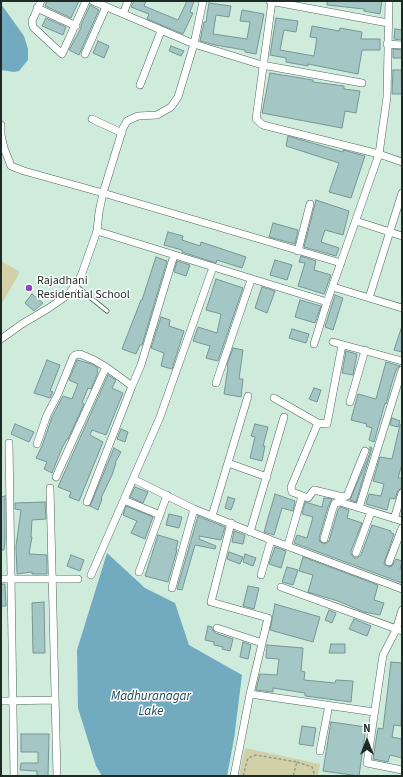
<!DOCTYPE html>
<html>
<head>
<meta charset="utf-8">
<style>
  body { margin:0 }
  #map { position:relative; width:403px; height:777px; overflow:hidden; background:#ceebdc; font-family:"Source Sans 3",sans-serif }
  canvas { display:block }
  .frame { position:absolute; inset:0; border:2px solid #1f2a24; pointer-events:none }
  .north { position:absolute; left:347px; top:721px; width:40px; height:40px; -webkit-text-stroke:3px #fff; paint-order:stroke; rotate:0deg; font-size:11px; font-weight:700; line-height:16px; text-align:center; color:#1f2a24 }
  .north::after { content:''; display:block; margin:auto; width:14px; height:18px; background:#1f2a24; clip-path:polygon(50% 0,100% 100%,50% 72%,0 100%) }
</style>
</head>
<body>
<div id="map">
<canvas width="403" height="777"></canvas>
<div class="frame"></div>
<div class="north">N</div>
</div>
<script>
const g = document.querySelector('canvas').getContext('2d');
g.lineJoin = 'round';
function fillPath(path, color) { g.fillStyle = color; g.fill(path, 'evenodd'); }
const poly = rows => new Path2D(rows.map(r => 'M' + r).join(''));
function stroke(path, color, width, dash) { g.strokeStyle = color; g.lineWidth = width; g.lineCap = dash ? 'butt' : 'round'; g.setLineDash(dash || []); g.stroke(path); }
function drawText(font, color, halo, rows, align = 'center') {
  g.font = font + ' "Source Sans 3",sans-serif'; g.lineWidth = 3; g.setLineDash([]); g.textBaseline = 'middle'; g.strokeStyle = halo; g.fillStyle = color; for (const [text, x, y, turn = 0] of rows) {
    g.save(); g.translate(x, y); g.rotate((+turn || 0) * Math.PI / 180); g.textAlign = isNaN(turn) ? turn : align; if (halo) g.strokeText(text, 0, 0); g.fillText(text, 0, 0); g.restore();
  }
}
fillPath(poly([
  [1,261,20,272,1,305],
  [245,748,320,764,318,776,239,776]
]), '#d2d0a6');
fillPath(poly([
  [1,4,24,36,28,49,28,60,19,71,14,72,1,70],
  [107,553,145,588,175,603,189,645,242,675,234,739,227,776,102,776,96,766,78,708,77,650]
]), '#72abc0');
const building = poly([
  [47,1,79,1,71,18,45,6,47,1],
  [134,1,146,1,144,6,178,20,187,1,194,1,190,12,193,13,183,34,147,19,149,14,131,7,134,1],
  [327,1,382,1,380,14,364,11,364,9,327,5,327,1],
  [209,3,231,6,229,17,216,15,213,34,247,39,250,22,240,21,242,10,264,14,256,54,245,52,245,50,215,45,200,41,204,22,206,22,209,3],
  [90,5,99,10,79,55,69,50,81,28,81,25,90,5],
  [46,18,66,27,63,35,42,26,46,18],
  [276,18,298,21,296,32,284,30,280,50,314,56,317,38,310,37,312,26,339,31,340,28,362,32,361,39,380,39,380,50,362,50,358,74,308,64,308,66,286,62,286,58,270,55,276,18],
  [395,29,402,30,402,40,394,39,395,29],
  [98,41,109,46,104,58,93,53,98,41],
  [171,46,184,51,181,56,169,51,171,46],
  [393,49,402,50,402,58,393,58,393,49],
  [393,70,402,70,402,94,392,94,393,70],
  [270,73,313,80,313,82,344,86,344,89,360,91,356,113,345,111,342,128,262,113,270,73],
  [288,136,343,152,343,150,365,156,351,198,329,192,339,163,286,146,288,136],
  [316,200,349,211,343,235,325,230,321,242,339,248,336,256,304,247,316,200],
  [273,223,298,230,295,244,269,237,273,223],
  [168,232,183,236,182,240,200,246,201,242,246,257,242,268,217,260,216,263,182,252,182,250,164,245,168,232],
  [301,256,316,261,314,270,331,275,324,294,298,286,305,263,299,262,301,256],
  [156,257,167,261,142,345,140,345,136,354,122,349,141,300,142,300,156,257],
  [275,260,292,265,287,280,270,275,275,260],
  [177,261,190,265,186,276,174,272,177,261],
  [216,279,243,288,218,361,206,358,210,346,193,341,198,327,217,333,221,314,206,310,216,279],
  [262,287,275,291,267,313,255,308,262,287],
  [32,294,43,303,34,311,25,303,32,294],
  [335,295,343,298,333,330,325,327,335,295],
  [300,300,321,306,315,323,295,317,300,300],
  [161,317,170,320,169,326,184,331,172,369,161,366,164,353,151,348,161,317],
  [292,329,309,334,306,343,289,338,292,329],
  [401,329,402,329,402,352,394,350,401,329],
  [233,348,243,350,239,379,243,379,241,397,224,394,228,367,227,365,233,348],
  [346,351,357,354,353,375,342,373,346,351],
  [47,360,60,365,50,391,53,392,50,398,34,393,47,360],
  [77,360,92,364,98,368,97,371,98,372,91,389,88,388,82,403,84,404,68,439,67,439,62,448,52,473,44,469,47,462,36,458,42,446,52,417,63,396,72,399,78,384,69,380,77,360],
  [386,362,400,366,397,368,393,379,386,404,385,403,374,442,369,440,372,428,366,426,367,424,351,420,358,394,376,399,386,362],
  [108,375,116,380,112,388,123,393,106,435,92,430,90,435,103,442,79,501,69,497,71,492,58,487,108,375],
  [314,388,321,390,317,402,309,399,314,388],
  [392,418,400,421,398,427,390,425,392,418],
  [15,424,34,432,29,442,11,434,15,424],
  [255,424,268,427,263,446,265,446,262,461,250,458,255,437,251,436,255,424],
  [400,425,402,425,402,464,398,478,402,478,402,488,398,490,395,499,390,498,387,510,366,504,369,494,381,496,384,484,373,481,380,457,392,459,400,425],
  [121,429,128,432,125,442,117,439,121,429],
  [370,447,372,448,356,502,350,500,370,453,370,447],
  [114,448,121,452,115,463,116,463,112,475,101,498,102,499,98,510,90,506,114,448],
  [135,487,148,492,143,503,130,497,135,487],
  [275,494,295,501,293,511,282,508,274,535,264,532,275,494],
  [5,496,5,542,4,550,1,550,1,497,5,496],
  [228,497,235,499,231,510,225,508,228,497],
  [324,498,332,499,328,507,319,538,320,542,325,544,329,541,338,510,340,507,349,510,347,518,362,523,351,551,351,554,354,558,357,558,361,555,372,525,391,531,391,533,394,534,384,563,385,565,389,567,392,566,396,559,402,561,400,569,402,570,402,583,294,543,297,535,307,538,313,517,302,514,305,502,322,507,324,498],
  [45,502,46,519,32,520,31,537,32,537,29,554,47,555,47,574,32,574,32,572,17,574,16,546,21,510,15,509,15,503,45,502],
  [126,506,153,517,145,539,131,533,137,521,123,515,126,506],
  [169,514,182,517,179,528,166,525,169,514],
  [198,516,225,527,221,540,199,536,199,539,216,546,215,549,195,545,182,590,177,589,198,516],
  [234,531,245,535,243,544,232,542,234,531],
  [158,535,178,541,176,550,177,550,168,582,145,576,158,535],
  [275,547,286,551,281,568,269,564,275,547],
  [229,552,243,557,240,564,227,559,229,552],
  [245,554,256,558,253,566,243,562,245,554],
  [71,555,84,560,80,571,67,566,71,555],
  [303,557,378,585,374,600,384,603,380,615,364,612,338,601,308,592,313,575,299,571,303,557],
  [287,567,298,570,293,585,282,582,287,567],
  [1,584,5,584,6,606,1,606,1,584],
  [248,586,259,588,254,609,243,606,248,586],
  [44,602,45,653,33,653,32,603,44,602],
  [275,604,320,617,313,642,270,630,275,604],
  [329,610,336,613,332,623,325,620,329,610],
  [354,619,371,626,367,636,349,629,354,619],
  [208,626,212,627,212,629,215,633,233,639,230,651,222,649,223,647,214,645,214,642,205,640,208,626],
  [243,642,251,645,248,659,240,657,243,642],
  [331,644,345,644,345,653,329,653,331,644],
  [267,645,303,648,301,671,305,672,304,680,335,683,336,680,353,681,351,702,305,696,305,693,273,688,273,692,256,690,260,674,277,675,279,659,266,658,267,645],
  [391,662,402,663,401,726,394,725,392,737,402,739,402,758,390,755,388,762,373,759,378,728,383,729,391,662],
  [331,722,366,727,359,776,323,771,331,722],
  [302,726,316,728,313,746,299,744,302,726],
  [21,734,49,734,48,776,37,776,37,771,20,770,21,763,38,763,38,752,21,752,21,734]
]);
fillPath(building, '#a4c6c4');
stroke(building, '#769695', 1);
const service = poly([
  [75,285,107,311]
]);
const minor = poly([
  [41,1,32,21,33,27,62,54,86,1],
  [93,1,194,44,262,65,362,83],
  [270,1,388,23],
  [272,1,256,119,263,125,379,154,402,162],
  [37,8,76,26],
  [123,14,128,1],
  [387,44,402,45],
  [85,54,106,7],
  [140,85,161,31],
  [92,119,122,133],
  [1,125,1,135,4,148,11,166,24,171,103,193,341,263],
  [356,221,402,236],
  [97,231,327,302],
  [298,251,310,204],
  [333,287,402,308],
  [369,298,402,193],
  [1,339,22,324,49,308,69,294,81,276,97,231,99,212,103,193,123,128,127,121,138,116,157,115,171,107,178,97,194,44,203,1],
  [333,342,402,361],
  [314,344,327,302,379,154,387,97,389,1],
  [216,383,251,280],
  [274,398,318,423,327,424,342,345],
  [350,402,365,350],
  [318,423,291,487,292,492,308,498,314,490,343,497,347,496,365,451],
  [9,443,14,776],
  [37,444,47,415,58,394,73,357,75,355,80,354,94,360,106,367,132,386],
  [228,463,267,477],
  [56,477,106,367],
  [133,479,194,509,271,540,402,589],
  [50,488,57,776],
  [124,500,160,515],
  [87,502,132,386,141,365,174,255],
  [359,508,402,370],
  [212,516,248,396],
  [394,519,402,493],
  [231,523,211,602,268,618,250,694,234,776],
  [250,532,284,417],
  [324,539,333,508,335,503,340,502,402,521],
  [288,545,302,496],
  [356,553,371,512],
  [389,562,402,528],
  [139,572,167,495],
  [91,575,160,417,213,267],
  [261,575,271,540],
  [1,579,78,579],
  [281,587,402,631],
  [172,588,194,509],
  [402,610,396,630,383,655,367,763,402,770],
  [217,628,262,643],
  [250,694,374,712],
  [1,701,55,700],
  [320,751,329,705]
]);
stroke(service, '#4f685c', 5);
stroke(minor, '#4f685c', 8);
stroke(poly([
  [297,762,312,767,315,776],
  [243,776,248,758,256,755,297,762,293,776]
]), '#899f94', 1.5, [3, 2]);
stroke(service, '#fff', 3.5);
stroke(minor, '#fff', 7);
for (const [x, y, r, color] of [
  [29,288,4,"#8f48bb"]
]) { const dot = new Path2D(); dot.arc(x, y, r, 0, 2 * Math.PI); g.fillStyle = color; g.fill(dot); stroke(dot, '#fff', 1.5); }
drawText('12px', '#1f2a24', '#fff', [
  ["Rajadhani",37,281],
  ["Residential School",37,295]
], 'left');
drawText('italic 13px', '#1c4c5c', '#fff', [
  ["Madhuranagar",151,697],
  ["Lake",151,712]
]);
</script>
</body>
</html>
